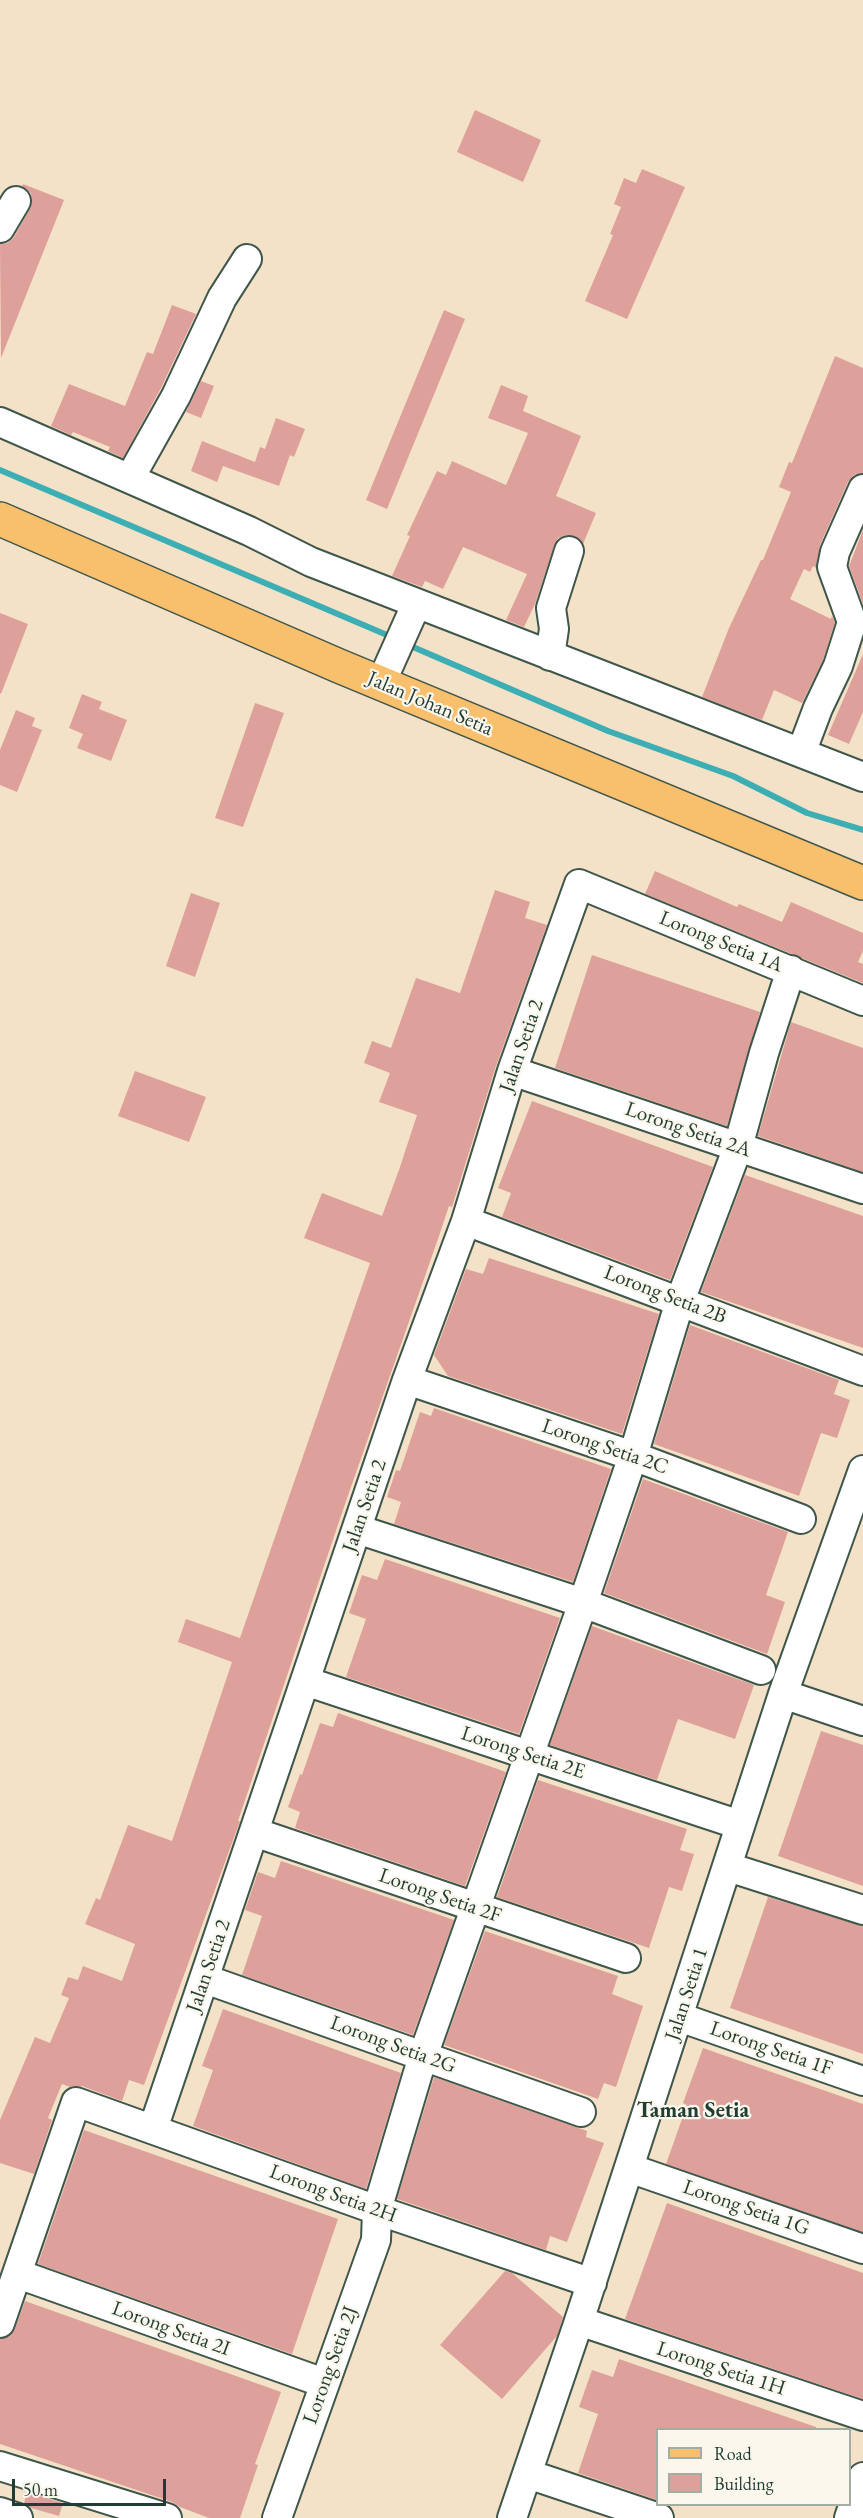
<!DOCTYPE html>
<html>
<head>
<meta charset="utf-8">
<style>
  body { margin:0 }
  #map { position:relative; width:863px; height:2518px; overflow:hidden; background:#f4e2c8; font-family:"EB Garamond",serif }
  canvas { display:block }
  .legend { position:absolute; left:656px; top:2428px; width:195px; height:78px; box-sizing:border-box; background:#fbf7ec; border:2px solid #a3ada2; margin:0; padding:8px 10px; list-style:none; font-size:18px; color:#1f3d34 }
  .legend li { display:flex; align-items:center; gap:12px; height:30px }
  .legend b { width:30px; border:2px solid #a3ada2 }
  .scale { position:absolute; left:12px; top:2479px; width:154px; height:27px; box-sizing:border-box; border:3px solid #1f3d34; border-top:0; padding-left:8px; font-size:18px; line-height:21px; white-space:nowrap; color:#1f3d34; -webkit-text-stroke:4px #fbf7ec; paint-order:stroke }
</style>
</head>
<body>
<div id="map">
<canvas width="863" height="2518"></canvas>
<ul class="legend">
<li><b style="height:8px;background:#f8bf6c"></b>Road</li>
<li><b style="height:16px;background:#dea09b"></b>Building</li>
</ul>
<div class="scale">50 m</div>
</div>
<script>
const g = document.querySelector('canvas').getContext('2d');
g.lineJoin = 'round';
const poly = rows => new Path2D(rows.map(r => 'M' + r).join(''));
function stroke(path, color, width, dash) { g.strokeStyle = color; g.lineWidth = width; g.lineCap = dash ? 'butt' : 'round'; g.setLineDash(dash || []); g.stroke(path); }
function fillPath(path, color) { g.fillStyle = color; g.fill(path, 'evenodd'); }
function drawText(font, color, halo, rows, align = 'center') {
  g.font = font + ' "EB Garamond",serif'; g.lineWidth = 4.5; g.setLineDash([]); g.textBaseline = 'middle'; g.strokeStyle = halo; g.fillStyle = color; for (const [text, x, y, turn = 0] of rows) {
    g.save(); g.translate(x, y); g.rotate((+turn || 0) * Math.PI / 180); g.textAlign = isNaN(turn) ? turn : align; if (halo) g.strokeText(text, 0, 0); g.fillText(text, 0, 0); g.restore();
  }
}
stroke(poly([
  [0,470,394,638],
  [406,644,608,731,733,776,807,813,863,830]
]), '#3daeb4', 6);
fillPath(poly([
  [475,110,541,140,523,182,457,152],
  [642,169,685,187,627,319,585,301,613,235,610,234,621,207,614,204,624,178,636,183],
  [23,184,64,200,1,358,0,244,8,243,14,237,30,209,32,201,31,193,22,186],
  [172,305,196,314,161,388,123,458,108,451,110,447,73,432,71,435,51,426,69,384,125,406,147,352,153,354],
  [444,310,465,319,387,509,366,500],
  [835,356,863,368,863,473,854,475,848,482,820,545,816,568,813,566,810,572,804,569,790,599,831,619,832,616,835,622,823,660,802,703,774,690,762,720,702,697,729,628,761,560,763,560,791,492,779,487,789,462,792,463],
  [201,381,214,386,201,418,186,412],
  [501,385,528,396,523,411,581,436,556,496,596,513,583,544,574,536,566,535,558,538,554,546,535,604,524,627,506,620,527,574,463,547,443,589,425,581,422,587,392,576,410,536,407,535,437,471,446,475,452,461,506,485,528,433,488,418],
  [276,418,305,429,294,457,290,455,279,486,223,466,217,482,191,471,202,441,255,462,260,447,265,449],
  [863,530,863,604,849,566],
  [0,613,28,624,1,694,0,693],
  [863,654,863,712,849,744,828,735],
  [82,694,102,702,99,709,127,720,111,761,77,748,83,734,69,728],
  [255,703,284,713,243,827,215,818],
  [16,710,35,718,32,726,42,730,17,792,0,785,0,750],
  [655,871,737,907,739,904,782,922,791,902,863,933,863,951,858,962,863,964,863,983,645,894],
  [495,890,530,902,525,918,547,925,496,1066,452,1207,449,1206,438,1239,345,1504,238,1821,240,1821,144,2085,129,2080,122,2101,82,2086,70,2087,62,2084,48,2118,52,2120,34,2174,0,2163,0,2120,35,2037,50,2043,69,1998,61,1995,68,1977,78,1980,83,1966,122,1981,135,1944,85,1924,96,1898,100,1900,128,1825,172,1841,232,1662,178,1642,186,1619,240,1638,370,1263,304,1238,322,1193,382,1216,399,1170,417,1115,379,1102,390,1073,364,1063,372,1041,391,1048,416,978,460,993],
  [191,893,220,903,195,977,166,966],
  [592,955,760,1012,727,1126,555,1068],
  [791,1022,863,1048,863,1172,758,1136],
  [135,1071,206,1097,189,1142,118,1116],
  [532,1101,713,1167,670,1280,502,1217,511,1193,498,1188],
  [745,1175,863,1216,863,1348,701,1292],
  [489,1258,659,1314,622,1434,448,1376,434,1355,436,1350,466,1269,483,1274],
  [690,1325,839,1380,834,1394,850,1400,837,1438,821,1433,799,1496,654,1444],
  [434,1408,611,1469,573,1582,394,1524,401,1502,387,1497,396,1470,400,1471,420,1412,431,1416],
  [643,1479,788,1532,766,1595,785,1602,767,1654,604,1593],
  [385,1559,560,1618,519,1734,346,1677,366,1619,349,1613,362,1575,377,1580],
  [592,1626,754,1685,735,1739,678,1719,657,1780,550,1745],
  [338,1713,506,1772,465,1886,295,1828,300,1812,288,1807,300,1774,302,1775,320,1723,333,1727],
  [821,1731,863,1745,863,1886,778,1856],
  [538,1780,687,1829,680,1850,694,1854,682,1891,669,1887,649,1948,497,1897],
  [281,1861,454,1920,413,2035,242,1975,262,1916,245,1910,258,1872,275,1878],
  [768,1897,863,1926,863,2054,730,2008],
  [485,1931,618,1976,612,1994,643,2006,616,2087,604,2083,598,2099,444,2045],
  [223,2009,401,2073,366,2189,193,2126,213,2070,202,2066],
  [703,2048,863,2104,863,2232,666,2164,687,2105,683,2103],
  [434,2077,587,2131,586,2137,604,2143,567,2242,550,2236,546,2250,397,2199],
  [84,2130,338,2219,292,2354,38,2264],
  [667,2203,863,2273,863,2399,625,2319],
  [505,2271,512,2273,563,2317,557,2336,502,2399,440,2345],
  [25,2301,281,2392,255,2464,258,2465,240,2518,209,2518,180,2507,172,2502,0,2444,0,2339,10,2336,15,2329],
  [619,2359,816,2427,816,2430,657,2430,657,2500,578,2473,598,2414,579,2407,592,2370,613,2377],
  [27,2492,63,2503,59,2516,31,2508,24,2503]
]), '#dea09b');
const minor = poly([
  [0,228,16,201],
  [0,422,249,531,311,562,863,777],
  [130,478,176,396,222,298,247,259],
  [550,656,554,629,551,608,569,551],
  [381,683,416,605],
  [801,753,818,708,838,666,852,622,832,567,835,552,863,489],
  [512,1071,863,1189],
  [466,1221,863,1371],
  [407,1380,633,1456,801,1519],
  [357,1529,583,1603,761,1670],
  [305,1681,740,1825],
  [783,1694,863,1721],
  [254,1832,626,1958],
  [728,1867,863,1910],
  [205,1979,581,2112],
  [679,2017,863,2081],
  [153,2129,407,1380,466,1221,512,1071,579,884,863,1001],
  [629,2168,863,2249],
  [18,2274,324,2383],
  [579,2321,863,2416],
  [0,2323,76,2102,377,2210,592,2283],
  [0,2466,167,2518],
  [528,2474,659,2518],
  [0,2512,18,2518],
  [277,2518,376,2240,377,2210,423,2056,583,1603,633,1456,680,1301,738,1147,764,1053,791,970],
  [512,2518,579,2321,783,1694,863,1470],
  [849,2518,863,2477]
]);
const major = poly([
  [0,519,339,666,863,883]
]);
stroke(minor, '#3f564a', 32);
stroke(major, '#3f564a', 36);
stroke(minor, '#fff', 28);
stroke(major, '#f8bf6c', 33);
drawText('21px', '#1f3d34', '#fbf7ec', [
  ["Jalan Johan Setia",430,704,23],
  ["Lorong Setia 1A",721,942,22],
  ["Jalan Setia 2",522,1046,-71],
  ["Lorong Setia 2A",688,1130,19],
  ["Lorong Setia 2B",665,1295,21],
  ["Lorong Setia 2C",605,1447,19],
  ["Jalan Setia 2",365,1506,-71],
  ["Lorong Setia 2E",523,1753,18],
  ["Lorong Setia 2F",440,1896,19],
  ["Jalan Setia 2",209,1966,-71],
  ["Jalan Setia 1",687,1994,-72],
  ["Lorong Setia 2G",393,2045,20],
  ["Lorong Setia 1F",771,2049,19],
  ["Lorong Setia 2H",333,2194,20],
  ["Lorong Setia 1G",746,2208,19],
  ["Lorong Setia 2I",171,2329,20],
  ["Lorong Setia 2J",331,2365,-70],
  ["Lorong Setia 1H",721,2369,18]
]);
drawText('bold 22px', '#1f3d34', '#fbf7ec', [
  ["Taman Setia",693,2111]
]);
</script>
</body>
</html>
